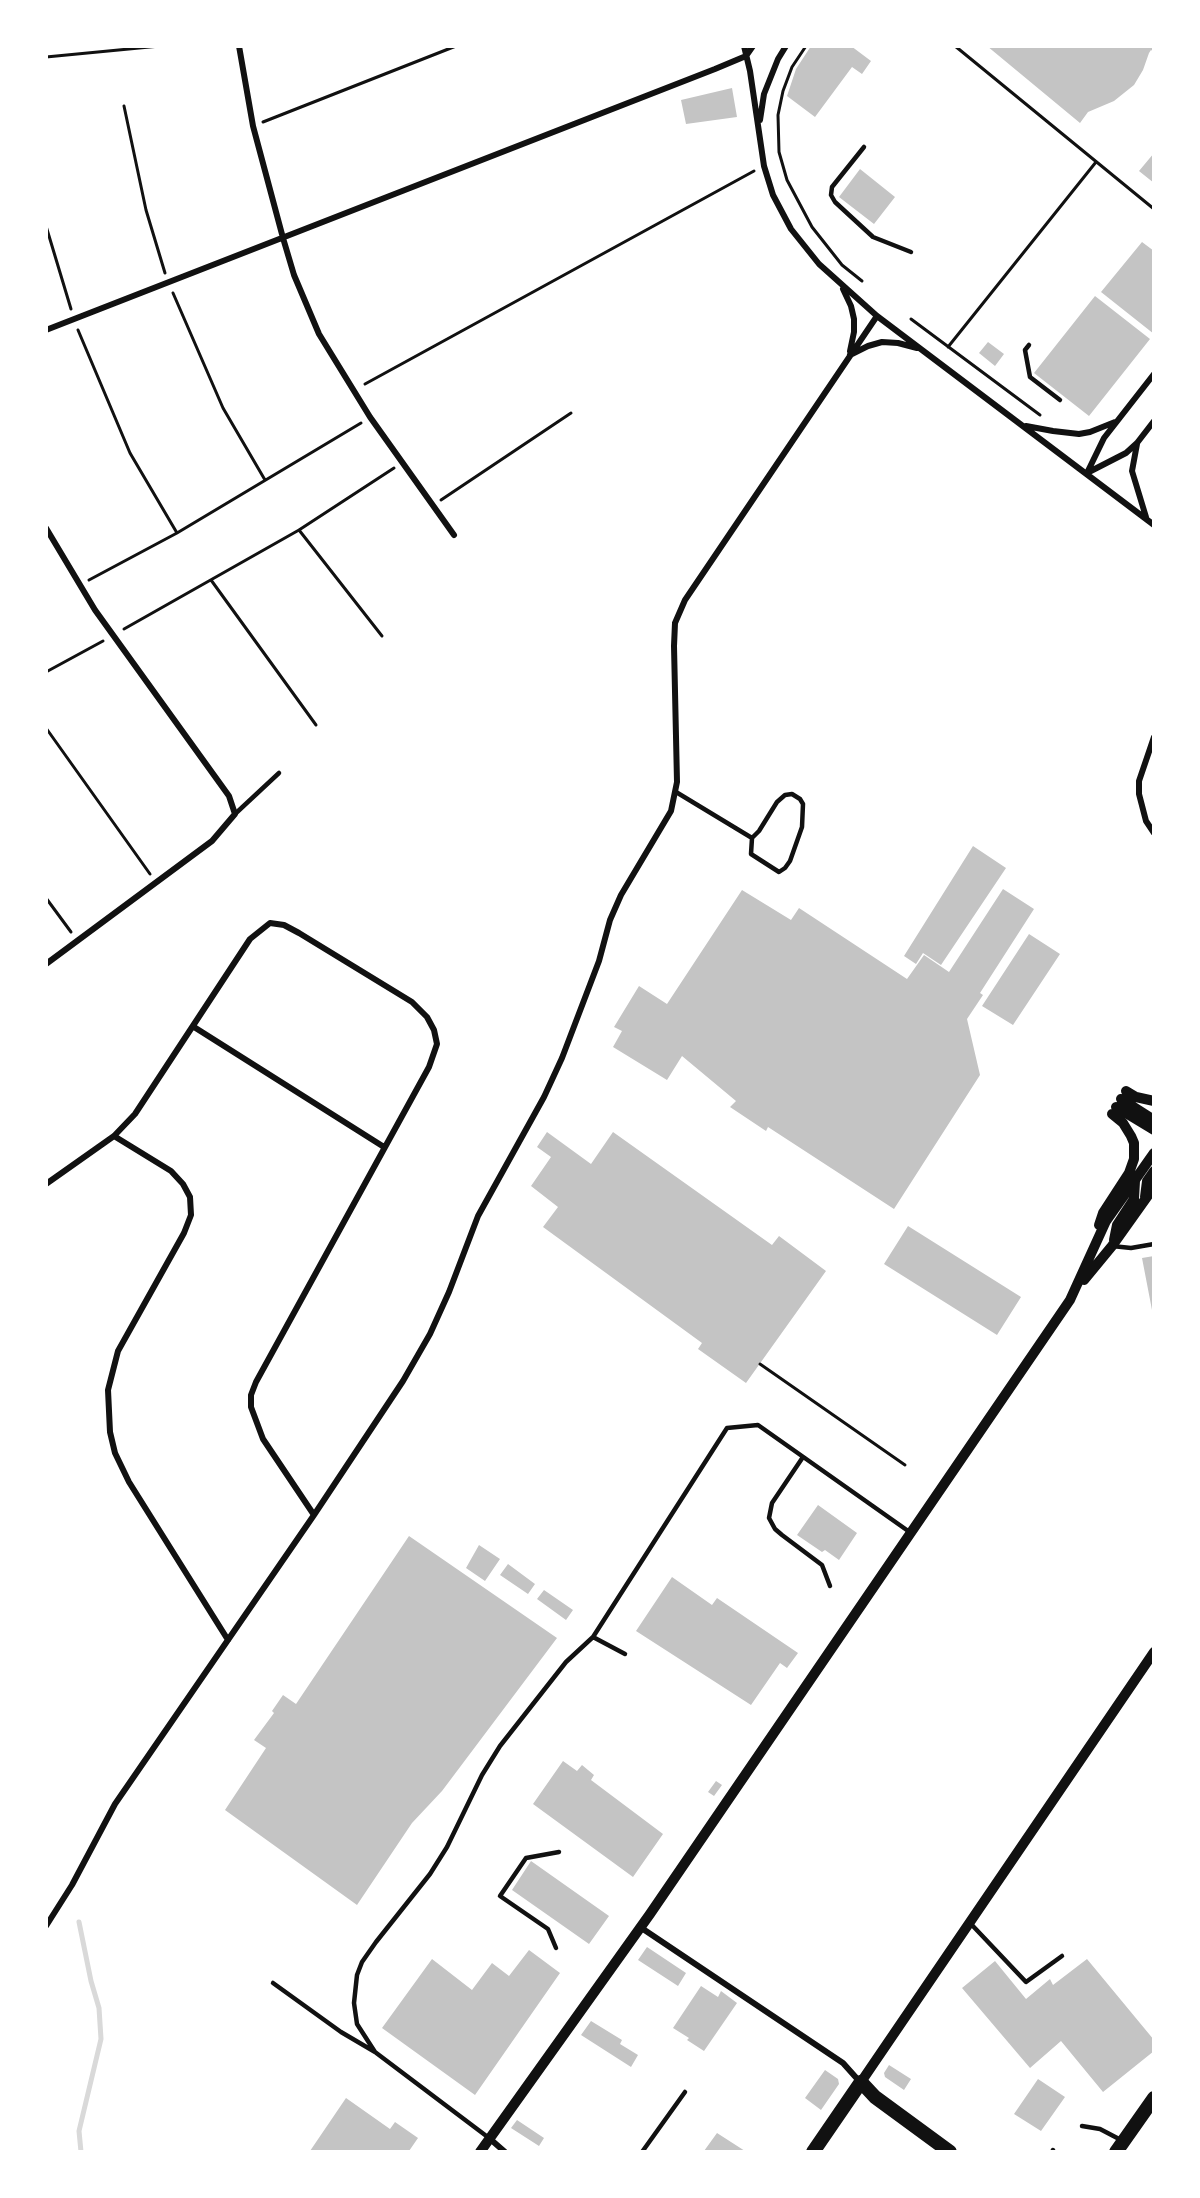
<!DOCTYPE html>
<html>
<head>
<meta charset="utf-8">
<style>
  body { margin:0 }
  #map { position:relative; width:1200px; height:2198px; overflow:hidden; background:#fff; font-family:"Public Sans",sans-serif }
  canvas { display:block }
  .frame { position:absolute; inset:0; border:48px solid #fff; pointer-events:none }
</style>
</head>
<body>
<div id="map">
<canvas width="1200" height="2198"></canvas>
<div class="frame"></div>
</div>
<script>
const g = document.querySelector('canvas').getContext('2d');
g.lineJoin = 'round';
const poly = rows => new Path2D(rows.map(r => 'M' + r).join(''));
function stroke(path, color, width, dash) { g.strokeStyle = color; g.lineWidth = width; g.lineCap = dash ? 'butt' : 'round'; g.setLineDash(dash || []); g.stroke(path); }
function fillPath(path, color) { g.fillStyle = color; g.fill(path, 'evenodd'); }
stroke(poly([
  [79,1922,91,1981,99,2008,101,2039,79,2131,81,2152]
]), '#d9d9d9', 5);
fillPath(poly([
  [811,46,851,46,871,61,862,74,852,67,815,117,787,96,796,69],
  [987,46,1154,46,1154,52,1151,50,1149,53,1143,70,1134,85,1114,101,1088,112,1080,123],
  [732,88,737,117,686,124,681,100],
  [1154,153,1154,183,1139,171],
  [860,169,895,197,874,224,839,197],
  [1142,242,1154,251,1154,334,1101,292],
  [1095,296,1150,339,1089,416,1034,373],
  [988,342,1004,354,995,366,979,353],
  [973,846,1006,868,941,965,923,953,916,964,904,956],
  [1003,889,1034,909,980,993,983,995,967,1019,980,1075,894,1209,768,1127,766,1131,730,1107,736,1101,682,1056,667,1080,613,1047,622,1031,614,1027,639,986,667,1004,742,890,791,920,799,908,907,979,924,955,949,972],
  [1029,934,1060,954,1013,1025,982,1006],
  [547,1132,591,1164,613,1132,772,1245,779,1236,826,1271,746,1383,698,1349,702,1343,543,1227,558,1207,531,1186,551,1157,537,1147],
  [908,1226,1021,1297,997,1335,884,1264],
  [1154,1256,1154,1310,1152,1310,1142,1258],
  [818,1505,857,1533,839,1560,825,1550,822,1552,797,1535],
  [409,1536,557,1638,442,1791,412,1823,357,1905,225,1810,266,1748,254,1740,274,1713,272,1711,283,1695,296,1704],
  [479,1545,500,1559,485,1581,466,1568],
  [508,1564,535,1584,528,1594,500,1575],
  [672,1577,712,1605,717,1598,798,1653,787,1668,780,1663,751,1705,636,1631],
  [544,1590,573,1610,566,1620,537,1599],
  [563,1761,577,1771,582,1765,594,1775,591,1780,663,1834,633,1877,533,1804],
  [716,1781,722,1785,714,1796,708,1792],
  [531,1861,609,1916,589,1944,512,1890],
  [647,1947,686,1973,678,1986,638,1960],
  [529,1950,560,1973,475,2095,382,2028,432,1959,472,1990,492,1963,509,1976],
  [1087,1959,1154,2040,1154,2051,1103,2092,1061,2041,1030,2068,962,1988,995,1961,1026,1999,1050,1979,1053,1985],
  [701,1986,718,1997,721,1991,737,2003,704,2051,687,2040,689,2038,673,2028],
  [591,2021,622,2040,620,2044,638,2055,631,2067,581,2035],
  [889,2065,911,2079,904,2090,885,2077,884,2073],
  [825,2070,838,2079,839,2084,821,2110,805,2098],
  [1038,2079,1065,2097,1041,2131,1014,2114],
  [346,2098,390,2129,395,2122,418,2138,409,2151,310,2151],
  [517,2120,544,2138,539,2146,511,2128],
  [717,2133,745,2151,704,2151]
]), '#c4c4c4');
stroke(poly([
  [806,46,792,67,783,91,778,115,779,152,787,180,812,227,842,265,862,281],
  [955,46,1154,209],
  [46,57,160,46],
  [124,106,146,210,165,273],
  [263,122,456,46],
  [46,226,71,309],
  [173,293,223,408,265,480],
  [911,319,1040,415],
  [78,330,130,453,177,533],
  [948,347,1096,162],
  [365,384,754,171],
  [441,500,571,413],
  [299,530,382,636],
  [89,580,177,533,361,423],
  [211,580,316,725],
  [124,629,299,530,394,468],
  [46,672,103,641],
  [46,728,150,874],
  [46,898,71,932],
  [760,1364,905,1465]
]), '#111', 3);
stroke(poly([
  [864,147,832,187,831,195,835,202,873,237,911,252],
  [1029,345,1025,350,1030,377,1060,400],
  [676,792,752,838],
  [792,794,800,799,803,804,802,827,790,861,785,868,779,872,751,854,752,838,759,831,777,802,785,795,792,794],
  [235,814,279,773],
  [1112,1246,1131,1248,1154,1244],
  [803,1457,772,1503,769,1518,775,1529,782,1535,822,1565,830,1586],
  [593,1637,625,1654],
  [971,1924,1026,1982,1062,1956],
  [556,1948,548,1929,500,1896,526,1858,559,1852],
  [273,1983,341,2032,375,2052,489,2138],
  [375,2052,357,2024,354,2003,357,1975,362,1962,376,1942,430,1874,447,1847,482,1775,500,1746,566,1662,593,1637,727,1428,758,1425,911,1533],
  [1082,2126,1100,2129,1121,2140],
  [642,2152,685,2092],
  [1052,2152,1053,2150]
]), '#111', 4.5);
stroke(poly([
  [239,46,253,126,283,238,294,275,319,334,370,417,454,535],
  [744,46,750,71,764,166,773,195,791,229,819,264,877,316,1154,525],
  [760,120,764,94,778,59,786,46],
  [843,289,851,306,854,319,854,332,850,351],
  [46,330,715,69,746,56,753,46],
  [850,355,868,346,882,342,898,343,917,348],
  [1026,426,1053,431,1079,434,1090,432,1115,422],
  [1137,444,1132,471,1146,517],
  [1087,473,1104,438,1154,374],
  [1087,473,1126,453,1137,443,1154,421],
  [46,528,95,610,229,796,235,814,212,841,46,964],
  [1154,737,1139,781,1139,794,1146,821,1154,833],
  [194,1027,384,1147],
  [114,1136,171,1171,183,1184,190,1197,191,1215,184,1233,118,1351,108,1390,110,1432,115,1453,129,1482,228,1640],
  [46,1184,114,1136,135,1114,250,939,270,923,284,925,299,933,412,1002,427,1017,434,1030,437,1044,429,1067,256,1382,251,1395,251,1407,263,1439,314,1515],
  [46,1926,72,1885,115,1804,314,1515,403,1381,430,1334,449,1292,478,1216,544,1097,562,1058,599,961,610,920,621,895,671,811,677,782,674,646,675,623,685,600,877,316],
  [640,1927,843,2063,860,2082],
  [489,2138,505,2152]
]), '#111', 6);
stroke(poly([
  [1126,1091,1136,1097,1154,1101],
  [1121,1099,1154,1120],
  [1116,1107,1154,1130],
  [1145,1197,1147,1181,1154,1171],
  [1099,1225,1103,1213,1129,1173,1134,1159,1134,1143,1131,1136,1123,1123,1112,1114],
  [1114,1240,1117,1225,1134,1199,1135,1181],
  [1084,1280,1112,1246,1154,1187],
  [861,2082,1154,1652],
  [480,2152,650,1914,1070,1300,1106,1221,1154,1153]
]), '#111', 10);
stroke(poly([
  [813,2152,861,2082,875,2097,950,2152],
  [1116,2152,1154,2098]
]), '#111', 14);
</script>
</body>
</html>
